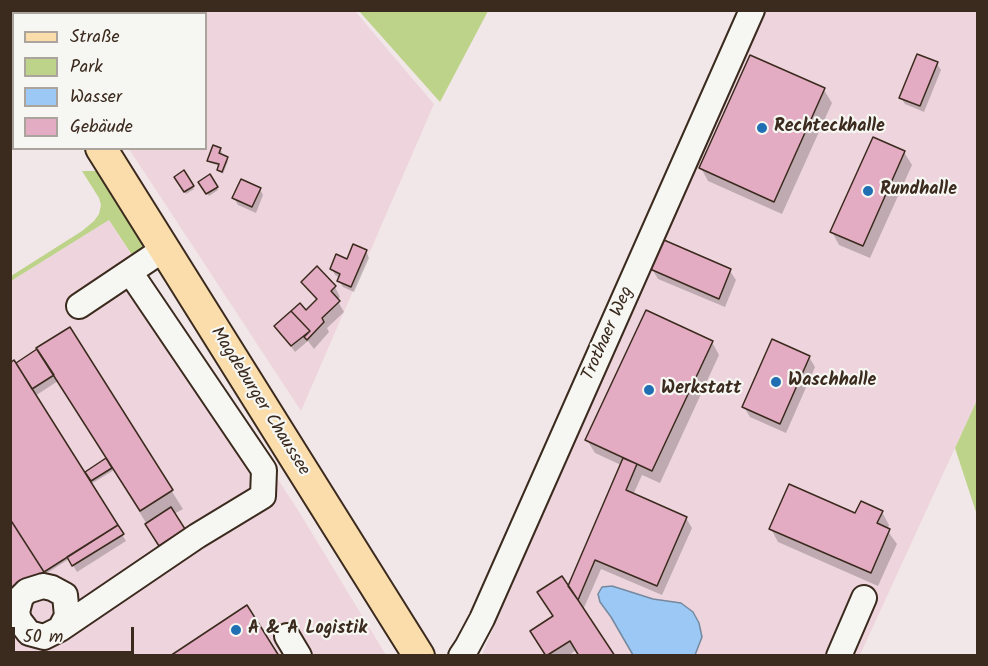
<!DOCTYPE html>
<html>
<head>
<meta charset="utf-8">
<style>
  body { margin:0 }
  #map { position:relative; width:988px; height:666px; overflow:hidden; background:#f2e7e8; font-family:Kalam,sans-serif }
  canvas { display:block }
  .frame { position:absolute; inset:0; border:12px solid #3b2a1e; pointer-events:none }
  .legend { position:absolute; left:12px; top:12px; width:195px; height:138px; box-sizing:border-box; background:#f6f6f2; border:2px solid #aba49d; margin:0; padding:8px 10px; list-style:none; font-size:18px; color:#3b2a1e }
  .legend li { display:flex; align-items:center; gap:12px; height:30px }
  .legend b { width:30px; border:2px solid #aba49d }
  .scale { position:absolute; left:12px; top:627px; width:122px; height:27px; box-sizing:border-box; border:3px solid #3b2a1e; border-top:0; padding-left:8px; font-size:18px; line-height:21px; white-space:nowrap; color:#3b2a1e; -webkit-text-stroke:4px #f6f6f2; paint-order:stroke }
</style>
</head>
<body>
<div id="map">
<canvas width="988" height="666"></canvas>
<div class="frame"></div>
<ul class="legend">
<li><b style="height:8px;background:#fbddab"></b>Straße</li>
<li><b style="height:16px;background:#bdd389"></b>Park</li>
<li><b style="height:16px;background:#9bc8f5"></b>Wasser</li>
<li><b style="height:16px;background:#e3acc2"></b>Gebäude</li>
</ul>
<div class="scale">50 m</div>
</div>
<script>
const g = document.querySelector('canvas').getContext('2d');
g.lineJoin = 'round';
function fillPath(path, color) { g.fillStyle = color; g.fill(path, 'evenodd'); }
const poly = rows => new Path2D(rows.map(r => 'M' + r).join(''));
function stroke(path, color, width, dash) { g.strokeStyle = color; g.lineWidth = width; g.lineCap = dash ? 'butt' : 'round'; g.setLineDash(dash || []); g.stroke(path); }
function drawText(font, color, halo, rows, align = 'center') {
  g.font = font + ' Kalam,sans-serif'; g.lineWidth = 4.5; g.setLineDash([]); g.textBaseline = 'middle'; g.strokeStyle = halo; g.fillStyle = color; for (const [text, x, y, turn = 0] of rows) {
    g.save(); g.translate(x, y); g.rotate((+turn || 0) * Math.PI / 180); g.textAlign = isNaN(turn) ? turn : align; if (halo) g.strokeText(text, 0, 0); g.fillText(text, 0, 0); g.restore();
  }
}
fillPath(poly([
  [184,11,355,11,434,104,301,411,129,149,206,148,206,14,183,13],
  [763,11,977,11,977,400,860,655,485,656,483,652],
  [109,220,298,510,386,655,11,656,11,281]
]), '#eed5dd');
fillPath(poly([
  [38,11,184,10,184,11,183,14,40,14],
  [359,11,488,11,440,102],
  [82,171,100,171,144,242,136,261,109,220,11,281,11,276,82,231,94,221,99,214,101,205,99,198],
  [977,400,978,400,977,515,955,448]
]), '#bdd389');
const water = poly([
  [612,586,653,599,681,603,693,612,699,623,702,637,695,655,633,655,611,617,600,602,598,594,602,587,612,586]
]);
fillPath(water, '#9bc8f5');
stroke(water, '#75899f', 1.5);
fillPath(poly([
  [937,64,941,70,924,112,905,104,901,98],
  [824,90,832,103,782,214,708,181,701,168],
  [220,149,222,152,220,155,228,161,223,174,218,170,220,166,210,163,209,160],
  [904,152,912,165,870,258,839,245,832,232],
  [184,172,194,189,186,194,176,177],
  [209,176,218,190,209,196,200,182],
  [260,189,263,195,256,213,238,205,234,198],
  [366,251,369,258,354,292,343,287,339,281,340,278,335,275,332,269],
  [652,269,730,271,736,280,725,307,658,279],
  [303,282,335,287,340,297,337,300,344,312,327,328,329,332,314,349,308,341,295,352,276,326,306,312,317,301],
  [69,329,183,509,174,514,187,535,163,551,114,470,91,484,126,541,77,572,69,559,44,575,10,607,15,365],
  [58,381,108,459,84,474,35,396],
  [712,342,719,355,660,483,642,475,633,495,686,518,692,528,662,595,601,569,583,610,576,650,568,656,547,656,538,641,554,617,568,589,621,465,595,453,587,440],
  [809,357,815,367,786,433,750,417,744,407],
  [882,512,889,525,887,530,897,544,878,586,778,542,771,529]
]), '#0003');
const building = poly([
  [917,54,938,62,920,106,899,98,917,54],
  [750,55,825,88,774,202,699,168,750,55],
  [873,137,905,151,863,246,830,232,873,137],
  [213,145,221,148,219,153,228,157,222,172,217,170,219,164,207,161,213,145],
  [184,170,194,186,184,192,174,177,184,170],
  [210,174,218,187,206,194,198,182,210,174],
  [241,179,261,188,252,207,232,198,241,179],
  [664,240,731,269,719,299,650,269,664,240],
  [353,244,367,250,351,287,337,281,340,274,330,269,336,254,347,259,353,244],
  [317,266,336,286,331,291,340,301,322,318,324,322,307,340,304,337,310,331,291,311,300,303,306,310,317,299,301,282,317,266],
  [646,310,713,341,652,471,585,440,646,310],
  [291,311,310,331,291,346,274,326,291,311],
  [70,327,173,490,140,511,36,348,70,327],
  [772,339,810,356,780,424,742,407,772,339],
  [37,349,54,375,32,389,16,363,37,349],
  [14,360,118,525,44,572,10,519,10,363,14,360],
  [106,458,112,468,91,481,85,472,106,458],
  [623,458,637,464,626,490,687,517,657,586,595,560,578,600,568,586,623,458],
  [789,484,855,513,861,501,883,511,877,523,890,529,871,573,769,529,789,484],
  [171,507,185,529,159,546,145,524,171,507],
  [10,519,44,572,10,593,10,519],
  [118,525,124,534,72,566,67,557,118,525],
  [562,576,578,600,615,656,579,656,570,641,546,656,530,631,553,616,537,592,562,576],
  [247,605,279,656,170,656,247,605]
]);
fillPath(building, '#e3acc2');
stroke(building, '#3b2a1e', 1.5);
const minor = poly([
  [79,306,164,249],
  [43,586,52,588,65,595,67,616,60,629,44,637,29,633,19,620,17,612,21,597,27,591,43,586],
  [60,629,197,536,263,496,264,470,130,272],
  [287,636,299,656],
  [461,656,467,647,482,619,752,10],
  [839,656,864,598]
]);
const major = poly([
  [13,10,15,14],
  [101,148,419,656]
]);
stroke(minor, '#3b2a1e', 28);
stroke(major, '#3b2a1e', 34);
stroke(minor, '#f6f6f2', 24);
stroke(major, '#fbddab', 30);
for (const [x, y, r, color] of [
  [762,128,6,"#1f6fb2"],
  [868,191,6,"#1f6fb2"],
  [776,382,6,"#1f6fb2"],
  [649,390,6,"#1f6fb2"],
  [236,630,6,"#1f6fb2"]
]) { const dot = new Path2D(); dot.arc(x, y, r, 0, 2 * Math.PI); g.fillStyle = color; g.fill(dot); stroke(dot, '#f6f6f2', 2); }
drawText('bold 18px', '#3b2a1e', '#f6f6f2', [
  ["Rechteckhalle",774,128],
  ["Rundhalle",880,191],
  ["Waschhalle",788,382],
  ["Werkstatt",661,390],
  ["A & A Logistik",248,630]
], 'left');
drawText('18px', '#3b2a1e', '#f6f6f2', [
  ["Trothaer Weg",609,334,-66],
  ["Magdeburger Chaussee",259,402,58]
]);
</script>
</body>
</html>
